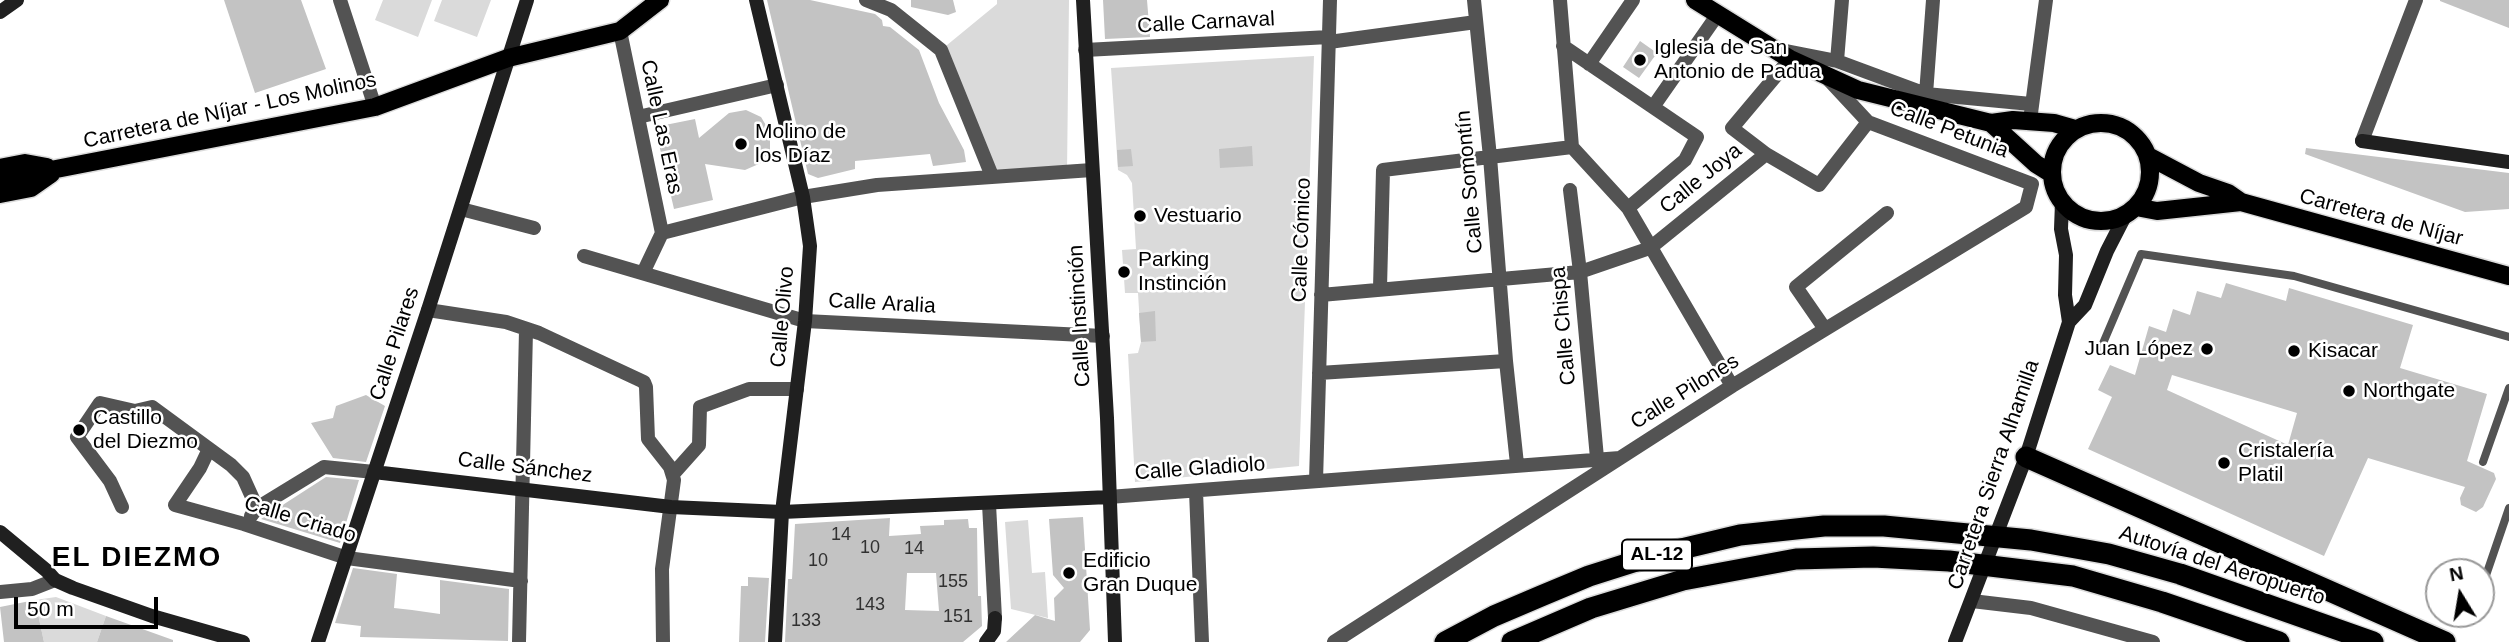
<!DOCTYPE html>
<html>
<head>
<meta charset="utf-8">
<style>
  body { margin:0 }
  #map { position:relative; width:2509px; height:642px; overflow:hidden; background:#fff; font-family:Arial,sans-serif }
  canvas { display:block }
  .north { position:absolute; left:2425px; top:558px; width:70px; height:70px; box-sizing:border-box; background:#fff; border:2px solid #999; border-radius:50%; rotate:349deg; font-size:19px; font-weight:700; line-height:28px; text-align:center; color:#000 }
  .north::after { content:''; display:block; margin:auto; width:24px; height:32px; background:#000; clip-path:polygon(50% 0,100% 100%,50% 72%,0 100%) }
  .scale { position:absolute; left:14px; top:597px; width:144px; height:32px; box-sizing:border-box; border:4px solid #000; border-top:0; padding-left:9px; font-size:21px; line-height:24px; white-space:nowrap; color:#000; -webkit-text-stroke:5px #fff; paint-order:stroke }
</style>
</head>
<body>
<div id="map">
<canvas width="2509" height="642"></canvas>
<div class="north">N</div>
<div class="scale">50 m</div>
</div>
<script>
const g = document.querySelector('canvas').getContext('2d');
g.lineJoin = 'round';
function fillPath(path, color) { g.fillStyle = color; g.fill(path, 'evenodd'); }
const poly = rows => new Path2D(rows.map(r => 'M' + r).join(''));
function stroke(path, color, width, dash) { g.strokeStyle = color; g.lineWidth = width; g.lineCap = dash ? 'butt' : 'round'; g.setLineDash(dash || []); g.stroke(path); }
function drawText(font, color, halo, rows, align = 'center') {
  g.font = font + ' Arial,sans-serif'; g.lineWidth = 5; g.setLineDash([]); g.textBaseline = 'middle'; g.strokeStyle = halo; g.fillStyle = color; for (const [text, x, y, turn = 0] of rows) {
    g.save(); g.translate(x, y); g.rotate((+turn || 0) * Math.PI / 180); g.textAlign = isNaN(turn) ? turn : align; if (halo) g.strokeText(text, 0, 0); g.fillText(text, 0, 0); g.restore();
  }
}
fillPath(poly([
  [383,0,432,0,418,37,375,20],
  [442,0,491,0,477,37,434,21],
  [997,0,1069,0,1067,172,992,176,941,50,997,4],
  [1314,56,1299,466,1135,482,1128,354,1138,353,1141,342,1138,293,1125,293,1122,250,1136,249,1132,183,1127,175,1118,170,1111,68],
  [1028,520,1032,573,1045,572,1048,618,1011,609,1005,522],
  [56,597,106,616,97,642,44,642,35,600]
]), '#dadada');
fillPath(poly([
  [224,0,301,0,326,69,255,93],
  [767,0,810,0,875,14,882,20,883,26,890,27,919,50,939,103,964,150,966,162,933,166,930,154,855,161,855,169,818,178,808,174],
  [911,0,953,0,956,12,948,15,911,7],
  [1103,0,1147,0,1150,37,1105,39],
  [2440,0,2509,0,2509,28,2440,1],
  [1640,41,1657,53,1639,78,1623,67],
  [746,110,761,117,770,132,770,149,761,163,745,170,705,164,713,200,674,209,655,127,695,119,699,138,729,113],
  [1252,146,1253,166,1220,168,1219,149],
  [2306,148,2509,173,2509,209,2465,212,2305,154],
  [1131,149,1133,166,1118,167,1117,150],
  [2226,283,2286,301,2289,288,2413,325,2400,368,2487,394,2467,461,2494,473,2496,479,2483,507,2476,512,2461,505,2460,498,2465,487,2368,458,2324,556,2088,449,2112,397,2098,390,2110,365,2135,375,2149,326,2166,332,2173,309,2190,315,2197,291,2221,298],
  [2172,375,2297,413,2288,445,2167,390],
  [1155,311,1156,341,1141,342,1139,313],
  [366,395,385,406,366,462,333,458,311,423,333,418,336,406],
  [326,477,359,480,340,543,261,519],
  [1083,517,1090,630,1080,642,1006,642,1035,615,1055,621,1054,598,1064,588,1053,575,1049,519],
  [890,518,889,536,921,534,920,526,944,525,944,520,968,519,969,528,977,528,978,596,981,596,982,626,963,642,785,642,788,579,792,579,795,524],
  [907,573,936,573,939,611,905,610],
  [353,568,397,574,394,608,412,610,440,614,440,580,509,589,508,641,360,637,361,626,335,623],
  [748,577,769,578,765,642,739,642,741,586,748,586],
  [35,600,44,642,4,642,0,607],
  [106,616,173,640,173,642,97,642]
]), '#c3c3c3');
const primary = poly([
  [1695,0,1790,59,1858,90,1991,123,2013,120,2054,123,2075,129],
  '2052 172a49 49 0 1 1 98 0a49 49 0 1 1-98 0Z',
  [1991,123,2036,164,2052,174],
  [2148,156,2199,183,2228,193,2241,202,2509,276],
  [0,168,25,163,47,167],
  [0,180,375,107,508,58,620,31,660,0],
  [0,194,31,188,51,174],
  [2136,207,2157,211,2241,202]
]);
const highway = poly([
  [2026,457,2445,642],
  [1445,642,1494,616,1541,596,1589,576,1652,556,1740,535,1824,526,1884,526,2031,540,2109,554,2180,574,2373,642],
  [1512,642,1591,608,1683,580,1796,559,1873,557,1949,561,2073,576,2162,602,2279,642]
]);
stroke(primary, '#dbdbdb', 21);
stroke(highway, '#dbdbdb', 24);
stroke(poly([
  [2101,348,2141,254,2294,276,2509,337],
  [2483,462,2509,388],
  [2481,590,2509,508],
  [2471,618,2473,614]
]), '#535353', 8);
stroke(poly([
  [340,0,375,107],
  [866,0,891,10,941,50,992,176],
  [1474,0,1490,157,1506,361,1517,464],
  [1560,0,1572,147,1628,208,1732,386],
  [620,31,662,233],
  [1329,42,1476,22],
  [1563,46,1697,137,1685,160,1628,208],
  [1085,50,1329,37],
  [1781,50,1837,61,1926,94,2031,104],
  [1790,59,1732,128,1766,154,1819,185,1868,122],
  [1837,61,1842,0],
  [1589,64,1633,0],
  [1828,79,1868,122,2032,184],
  [1926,94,1933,0],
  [1653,107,1718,14],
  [2031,113,2046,0],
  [638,117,777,85],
  [2362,141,2416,0],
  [1570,190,1580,272,1597,458],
  [461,209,534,228],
  [584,256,805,321,1103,336],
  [643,273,662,233,803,197,877,185,1092,170],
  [1380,288,1383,170,1572,147],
  [1321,295,1580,272,1650,248,1766,154],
  [428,310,506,322,539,333,644,382,646,387,648,439,670,467,674,480,662,569,663,642],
  [1825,329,1796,287,1887,213],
  [1319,373,1506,361],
  [209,449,200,468,175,505,244,524,347,558,521,581],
  [674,473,699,445,700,407,749,389,797,389],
  [1316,481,1330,0],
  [1196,491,1202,642],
  [1109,497,1620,458],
  [989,504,995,618],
  [122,507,110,481,77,437,100,403,135,411,152,407,231,465,243,477,257,508],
  [251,516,257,508,324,467,374,472],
  [0,592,32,589,55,580],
  [1972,601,2031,608,2153,642],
  [519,642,526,330],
  [1334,642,1732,386,2026,207,2032,184]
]), '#535353', 14);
stroke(poly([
  [756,0,803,197,810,246,805,321,782,512,775,642],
  [1083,0,1107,418,1115,642],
  [0,12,17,0],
  [2362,141,2509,162],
  [2062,202,2061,229,2066,255,2065,295,2069,322],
  [374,472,671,507,782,512,1109,497],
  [0,532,47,571,55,580,73,588,152,616,243,642],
  [318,642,428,310,527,0],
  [986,642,994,631,995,618],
  [1955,642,2026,457,2069,322,2085,305,2107,251,2126,214]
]), '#202020', 14);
stroke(primary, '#000', 18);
stroke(highway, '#000', 21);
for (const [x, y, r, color] of [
  [1640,60,7,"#000"],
  [741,144,7,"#000"],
  [1140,216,7,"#000"],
  [1124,272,7,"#000"],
  [2207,349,7,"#000"],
  [2294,351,7,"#000"],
  [2349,391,7,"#000"],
  [79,430,7,"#000"],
  [2224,463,7,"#000"],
  [1069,573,7,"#000"]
]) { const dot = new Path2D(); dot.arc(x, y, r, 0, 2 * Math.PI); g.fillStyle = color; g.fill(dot); stroke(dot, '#fff', 2.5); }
drawText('18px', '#313131', null, [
  ["14",841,535],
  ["10",870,548],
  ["14",914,549],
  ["10",818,561],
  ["155",953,582],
  ["143",870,605],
  ["151",958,617],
  ["133",806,621]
]);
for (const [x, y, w] of [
  [1657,555,70]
]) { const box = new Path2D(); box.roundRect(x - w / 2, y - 15.5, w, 31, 5); g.fillStyle = '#fff'; g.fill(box); stroke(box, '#000', 2); }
drawText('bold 19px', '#000', null, [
  ["AL-12",1657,555]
]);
drawText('21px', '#000', '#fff', [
  ["Calle Carnaval",1206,23,-3],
  ["Carretera de Níjar - Los Molinos",230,111,-12],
  ["Calle Las Eras",661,127,78],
  ["Calle Petunia",1949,130,21],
  ["Calle Joya",1701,179,-39],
  ["Calle Somontín",1470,182,-95],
  ["Carretera de Níjar",2381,218,15],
  ["Calle Cómico",1302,240,-88],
  ["Calle Aralia",882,304,3],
  ["Calle Instinción",1080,316,-93],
  ["Calle Olivo",783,317,-85],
  ["Calle Chispa",1564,326,-95],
  ["Calle Pilares",395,344,-72],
  ["Calle Pilones",1685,392,-32],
  ["Calle Sánchez",525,468,7],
  ["Calle Gladiolo",1200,469,-4],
  ["Carretera Sierra Alhamilla",1994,475,-71],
  ["Calle Criado",300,520,17],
  ["Autovía del Aeropuerto",2222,566,18]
]);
drawText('21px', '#000', '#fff', [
  ["Iglesia de San",1654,48],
  ["Antonio de Padua",1654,72],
  ["Molino de",755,132],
  ["los Díaz",755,156],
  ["Vestuario",1154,216],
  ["Parking",1138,260],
  ["Instinción",1138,284],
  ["Juan López",2193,349,"right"],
  ["Kisacar",2308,351],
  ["Northgate",2363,391],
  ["Castillo",93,418],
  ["del Diezmo",93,442],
  ["Cristalería",2238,451],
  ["Platil",2238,475],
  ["Edificio",1083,561],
  ["Gran Duque",1083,585]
], 'left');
g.letterSpacing = '2px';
drawText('bold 28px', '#000', '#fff', [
  ["EL DIEZMO",137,558]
]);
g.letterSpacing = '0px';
</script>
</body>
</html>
